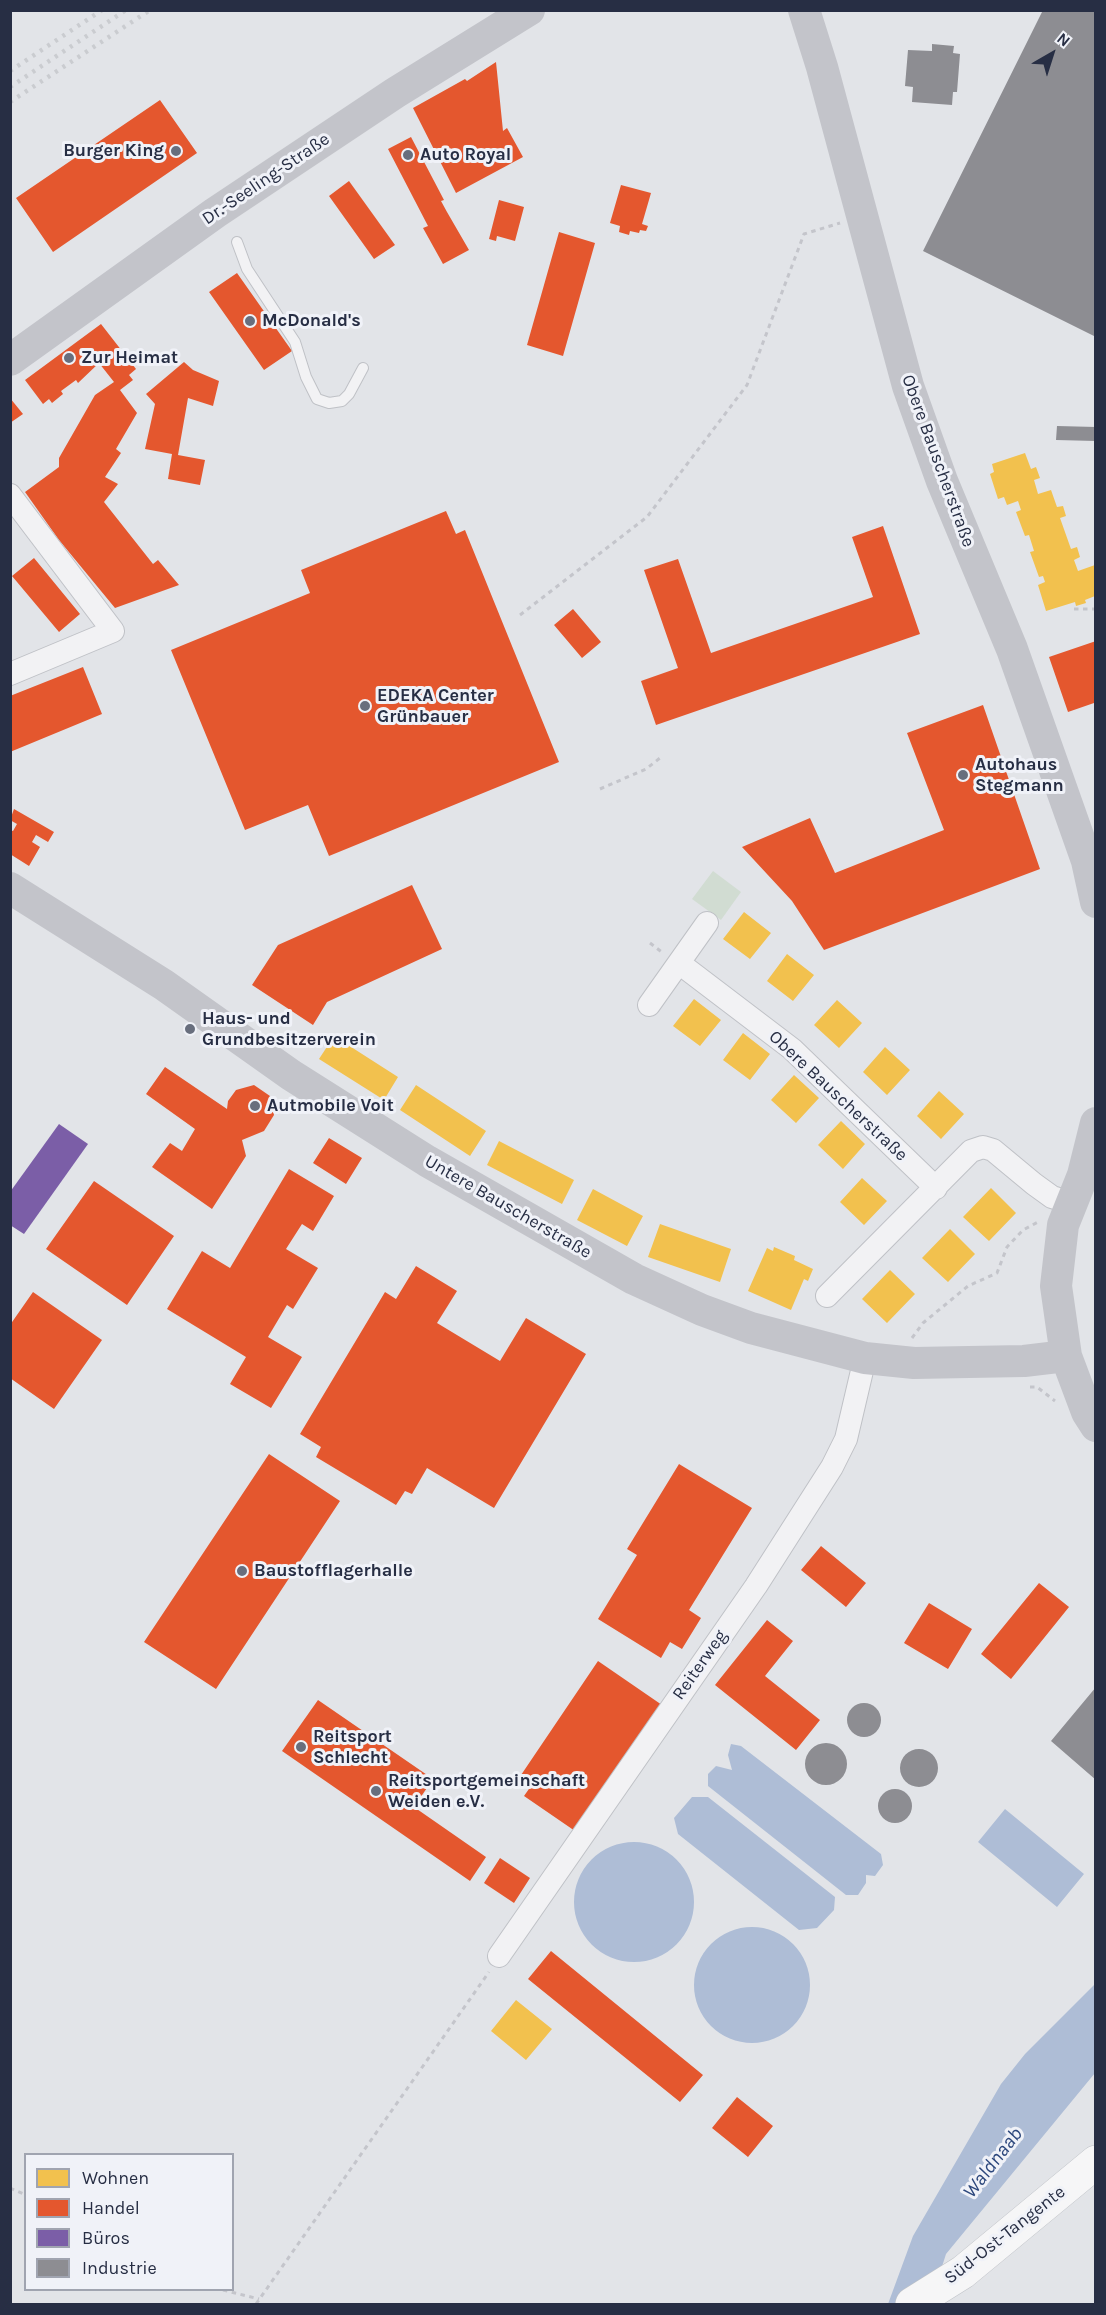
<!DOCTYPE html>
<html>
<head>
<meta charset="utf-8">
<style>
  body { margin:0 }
  #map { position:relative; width:1106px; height:2315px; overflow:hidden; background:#e2e4e8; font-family:Karla,sans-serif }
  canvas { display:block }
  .frame { position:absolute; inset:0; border:12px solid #272e44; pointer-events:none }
  .legend { position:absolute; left:24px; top:2153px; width:210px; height:138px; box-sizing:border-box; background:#f0f2f8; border:2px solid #a0a4b0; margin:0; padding:8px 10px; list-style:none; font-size:18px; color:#272e44 }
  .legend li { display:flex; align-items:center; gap:12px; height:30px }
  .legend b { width:30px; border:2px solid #a0a4b0 }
  .north { position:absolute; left:1022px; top:24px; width:60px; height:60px; -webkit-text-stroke:4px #f0f2f8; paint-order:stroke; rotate:39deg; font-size:16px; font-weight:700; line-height:24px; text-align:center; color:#272e44 }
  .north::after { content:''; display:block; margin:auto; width:21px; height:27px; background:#272e44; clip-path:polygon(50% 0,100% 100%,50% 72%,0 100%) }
</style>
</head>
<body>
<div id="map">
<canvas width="1106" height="2315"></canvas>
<div class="frame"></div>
<ul class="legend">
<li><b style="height:16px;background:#f2c14e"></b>Wohnen</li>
<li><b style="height:16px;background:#e4572e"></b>Handel</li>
<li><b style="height:16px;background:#7b5ea7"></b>Büros</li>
<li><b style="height:16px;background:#8d8d92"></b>Industrie</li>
</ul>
<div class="north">N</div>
</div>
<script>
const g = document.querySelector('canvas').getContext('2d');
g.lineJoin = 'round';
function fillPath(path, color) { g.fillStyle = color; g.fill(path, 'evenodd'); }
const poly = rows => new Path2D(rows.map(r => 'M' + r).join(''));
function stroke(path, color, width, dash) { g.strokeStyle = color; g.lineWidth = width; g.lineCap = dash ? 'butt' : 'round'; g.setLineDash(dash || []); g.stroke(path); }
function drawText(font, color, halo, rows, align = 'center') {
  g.font = font + ' Karla,sans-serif'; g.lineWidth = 6; g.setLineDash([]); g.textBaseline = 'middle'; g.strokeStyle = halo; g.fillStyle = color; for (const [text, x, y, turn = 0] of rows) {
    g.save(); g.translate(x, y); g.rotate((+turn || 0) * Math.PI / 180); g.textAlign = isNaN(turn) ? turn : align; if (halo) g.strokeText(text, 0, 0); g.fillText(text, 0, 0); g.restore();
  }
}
fillPath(poly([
  [713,871,741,892,721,920,692,899]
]), '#d1dcd2');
fillPath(poly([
  [731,1744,741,1746,881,1854,883,1865,875,1876,866,1875,866,1883,858,1895,846,1895,708,1786,708,1774,716,1766,732,1770,728,1755],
  [692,1797,708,1797,835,1897,834,1910,817,1928,799,1930,678,1834,674,1818],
  [1005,1809,1084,1874,1057,1907,978,1842],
  '574 1902a60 60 0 1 1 120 0a60 60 0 1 1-120 0Z',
  '694 1985a58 58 0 1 1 116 0a58 58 0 1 1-116 0Z',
  [1095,1984,1095,2073,946,2254,930,2304,888,2304,913,2236,1001,2084,1025,2054]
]), '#aebdd6');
fillPath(poly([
  [1025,453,1031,469,1036,467,1040,478,1034,480,1038,494,1051,490,1057,507,1063,506,1066,516,1060,518,1071,549,1077,547,1080,557,1074,560,1078,571,1095,565,1095,596,1085,600,1086,603,1076,606,1075,602,1046,611,1038,585,1045,582,1043,576,1039,577,1030,552,1034,551,1029,535,1025,536,1016,512,1021,510,1018,501,1007,505,1004,497,998,499,990,474,994,472,992,464],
  [744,912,771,933,750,959,723,939],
  [787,954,814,975,793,1001,767,981],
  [694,999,721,1020,700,1046,673,1026],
  [837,1000,862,1023,839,1048,814,1025],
  [743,1033,770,1054,750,1080,723,1060],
  [334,1036,398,1077,384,1100,319,1059],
  [885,1047,910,1070,887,1095,863,1072],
  [794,1075,819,1098,796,1123,771,1100],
  [416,1085,486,1131,470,1156,400,1110],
  [939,1091,964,1114,941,1139,917,1116],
  [841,1121,865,1144,843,1169,818,1145],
  [499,1141,574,1180,562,1204,487,1165],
  [862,1178,887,1201,864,1225,840,1202],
  [991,1188,1016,1213,989,1241,963,1217],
  [593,1189,643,1216,627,1246,577,1220],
  [660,1224,731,1249,720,1282,648,1257],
  [950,1229,975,1254,948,1282,922,1258],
  [774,1247,795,1256,794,1260,813,1269,808,1281,804,1279,791,1310,748,1291,767,1248,773,1251],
  [890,1270,915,1294,887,1323,862,1299],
  [516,2000,552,2029,526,2060,491,2031]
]), '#f2c14e');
fillPath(poly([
  [496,62,503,131,507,128,523,157,456,193,413,108,465,79,467,81],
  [160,100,197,153,53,252,16,198],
  [411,137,444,200,441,201,447,212,469,250,443,264,423,228,428,226,388,149],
  [349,181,395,245,374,259,329,196],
  [621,185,651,193,642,224,648,226,646,231,640,230,639,233,630,231,629,235,619,232,620,226,610,223],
  [499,200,524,207,515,241,497,236,496,241,489,239],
  [559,232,595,243,563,356,527,345],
  [237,273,292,351,264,370,209,292],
  [101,324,136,369,129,375,133,380,120,390,137,413,116,449,121,453,105,477,118,484,104,502,153,564,158,560,179,585,115,608,59,540,25,492,59,467,59,458,95,395,114,382,99,363,78,383,76,380,61,391,63,394,52,403,49,399,43,404,25,380],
  [184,362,193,370,219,381,213,406,188,398,178,455,205,460,200,485,168,479,172,454,145,449,155,404,146,394],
  [10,398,23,414,10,423],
  [446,511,456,534,465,530,559,762,329,856,308,805,245,830,171,650,310,593,301,570],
  [883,526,920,634,656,725,641,681,678,668,644,570,678,559,711,653,873,597,852,537],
  [34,558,80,614,59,632,12,576],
  [573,609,601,642,582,658,554,625],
  [1096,641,1096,707,1094,703,1068,712,1049,657],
  [83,667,102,714,10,752,10,696],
  [983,705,1040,869,824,950,792,901,742,847,810,818,835,873,944,830,907,733],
  [14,809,54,832,48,842,36,835,32,842,40,847,29,866,10,854,10,830,13,831,17,824,10,820],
  [412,885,442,949,327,1002,313,1025,252,985,278,945],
  [165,1067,227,1109,228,1101,236,1090,254,1085,270,1096,274,1115,264,1131,242,1140,246,1156,212,1209,152,1167,170,1143,182,1151,195,1129,146,1094],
  [329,1138,362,1158,346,1184,313,1163],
  [289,1169,334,1196,313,1231,302,1224,286,1249,318,1268,293,1309,287,1305,268,1337,302,1357,271,1408,230,1384,246,1357,167,1309,202,1251,230,1268],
  [94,1181,174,1236,127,1305,46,1249],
  [416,1266,457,1291,437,1323,500,1361,526,1318,586,1354,494,1508,427,1468,412,1494,405,1491,396,1505,316,1457,321,1447,300,1434,385,1292,396,1299],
  [33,1292,102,1340,54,1409,10,1378,10,1325],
  [269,1454,340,1501,216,1689,144,1642],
  [679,1464,752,1508,689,1610,701,1618,682,1649,670,1642,661,1658,598,1619,637,1555,627,1549],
  [821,1546,866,1583,846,1607,801,1570],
  [1039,1583,1069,1607,1011,1679,981,1654],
  [929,1603,972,1629,948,1669,904,1643],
  [767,1620,793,1641,765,1676,820,1720,796,1750,715,1685],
  [598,1661,662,1705,575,1831,524,1796,531,1786,519,1778],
  [318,1700,433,1779,414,1807,486,1857,470,1881,282,1751],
  [500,1858,530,1878,514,1903,484,1883],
  [551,1951,703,2075,680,2102,528,1979],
  [737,2097,773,2126,748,2157,712,2128]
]), '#e4572e');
fillPath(poly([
  [59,1124,88,1144,24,1234,10,1225,10,1192]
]), '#7b5ea7');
fillPath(poly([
  [1043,10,1096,10,1096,337,923,251],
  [932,44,954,46,953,53,960,54,957,92,953,92,952,105,912,102,913,87,905,86,908,50,932,51],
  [1057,426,1096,427,1096,441,1056,440],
  [1096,1687,1096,1780,1051,1741],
  '847 1720a17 17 0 1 1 34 0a17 17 0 1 1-34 0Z',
  '805 1764a21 21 0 1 1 42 0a21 21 0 1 1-42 0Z',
  '900 1768a19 19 0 1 1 38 0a19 19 0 1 1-38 0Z',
  '878 1806a17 17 0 1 1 34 0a17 17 0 1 1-34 0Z'
]), '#8d8d92');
const lane = poly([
  [237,242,247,269,295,342,306,377,317,399,329,403,342,401,349,394,363,368]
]);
const street = poly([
  [10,495,113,631,10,674],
  [679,963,792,1049,936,1188],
  [649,1005,707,923],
  [827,1296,971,1151,983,1147,993,1150,1034,1184,1052,1197,1071,1203],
  [499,1956,756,1586,832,1467,846,1439,865,1358]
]);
const primary = poly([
  [912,2304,963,2272,1096,2162]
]);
stroke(lane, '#bfc1c6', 12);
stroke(street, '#bfc1c6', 24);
stroke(primary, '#bec1c6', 34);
stroke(poly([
  [1074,609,1096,609],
  [520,615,647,517,747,385,804,234,840,223],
  [600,789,646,769,660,758],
  [650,943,663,953],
  [912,1338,923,1323,968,1286,997,1273,1007,1247,1023,1230,1038,1222],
  [1030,1387,1037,1387,1055,1401],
  [10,2188,26,2195],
  [223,2290,259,2299],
  [256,2304,489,1972]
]), '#c4c5cb', 3, [4.5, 4.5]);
stroke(lane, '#f2f2f4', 10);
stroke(street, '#f2f2f4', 22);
stroke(poly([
  [804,10,822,67,908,386,942,481,1012,649,1087,861,1096,902],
  [10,360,215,213,395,93,529,10],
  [10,888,164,985,291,1075,427,1161,634,1279,702,1310,751,1328,865,1358,914,1363,1024,1361,1066,1356],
  [1096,1123,1083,1175,1063,1225,1056,1286,1066,1356,1087,1412,1096,1426]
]), '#c3c4ca', 32);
stroke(primary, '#f6f6f7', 33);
stroke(poly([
  [10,71,102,10],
  [10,87,126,10],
  [10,102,150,10]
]), '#caccd0', 4.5, [3, 6]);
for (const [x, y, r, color] of [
  [176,151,6,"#686e7d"],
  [408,155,6,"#686e7d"],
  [250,321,6,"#686e7d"],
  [69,358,6,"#686e7d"],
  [365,706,6,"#686e7d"],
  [963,775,6,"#686e7d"],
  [190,1029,6,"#686e7d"],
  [255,1106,6,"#686e7d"],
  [242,1571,6,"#686e7d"],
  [301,1747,6,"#686e7d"],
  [376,1791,6,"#686e7d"]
]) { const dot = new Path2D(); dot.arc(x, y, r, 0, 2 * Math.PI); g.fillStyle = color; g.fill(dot); stroke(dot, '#f0f2f8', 2); }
drawText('bold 18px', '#272e44', '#f0f2f8', [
  ["Burger King",164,151,"right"],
  ["Auto Royal",420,155],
  ["McDonald's",262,321],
  ["Zur Heimat",81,358],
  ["EDEKA Center",377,696],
  ["Grünbauer",377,717],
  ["Autohaus",975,765],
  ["Stegmann",975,786],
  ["Haus- und",202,1019],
  ["Grundbesitzerverein",202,1040],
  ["Autmobile Voit",267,1106],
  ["Baustofflagerhalle",254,1571],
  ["Reitsport",313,1737],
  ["Schlecht",313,1758],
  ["Reitsportgemeinschaft",388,1781],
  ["Weiden e.V.",388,1802]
], 'left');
drawText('18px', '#272e44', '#f0f2f8', [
  ["Dr.-Seeling-Straße",266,179,-34],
  ["Obere Bauscherstraße",938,461,70],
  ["Obere Bauscherstraße",838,1096,43],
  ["Untere Bauscherstraße",508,1207,30],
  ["Reiterweg",700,1665,-55],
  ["Süd-Ost-Tangente",1005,2235,-38]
]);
drawText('italic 20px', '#2c477c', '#f0f2f8', [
  ["Waldnaab",993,2163,-52]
]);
</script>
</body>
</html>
